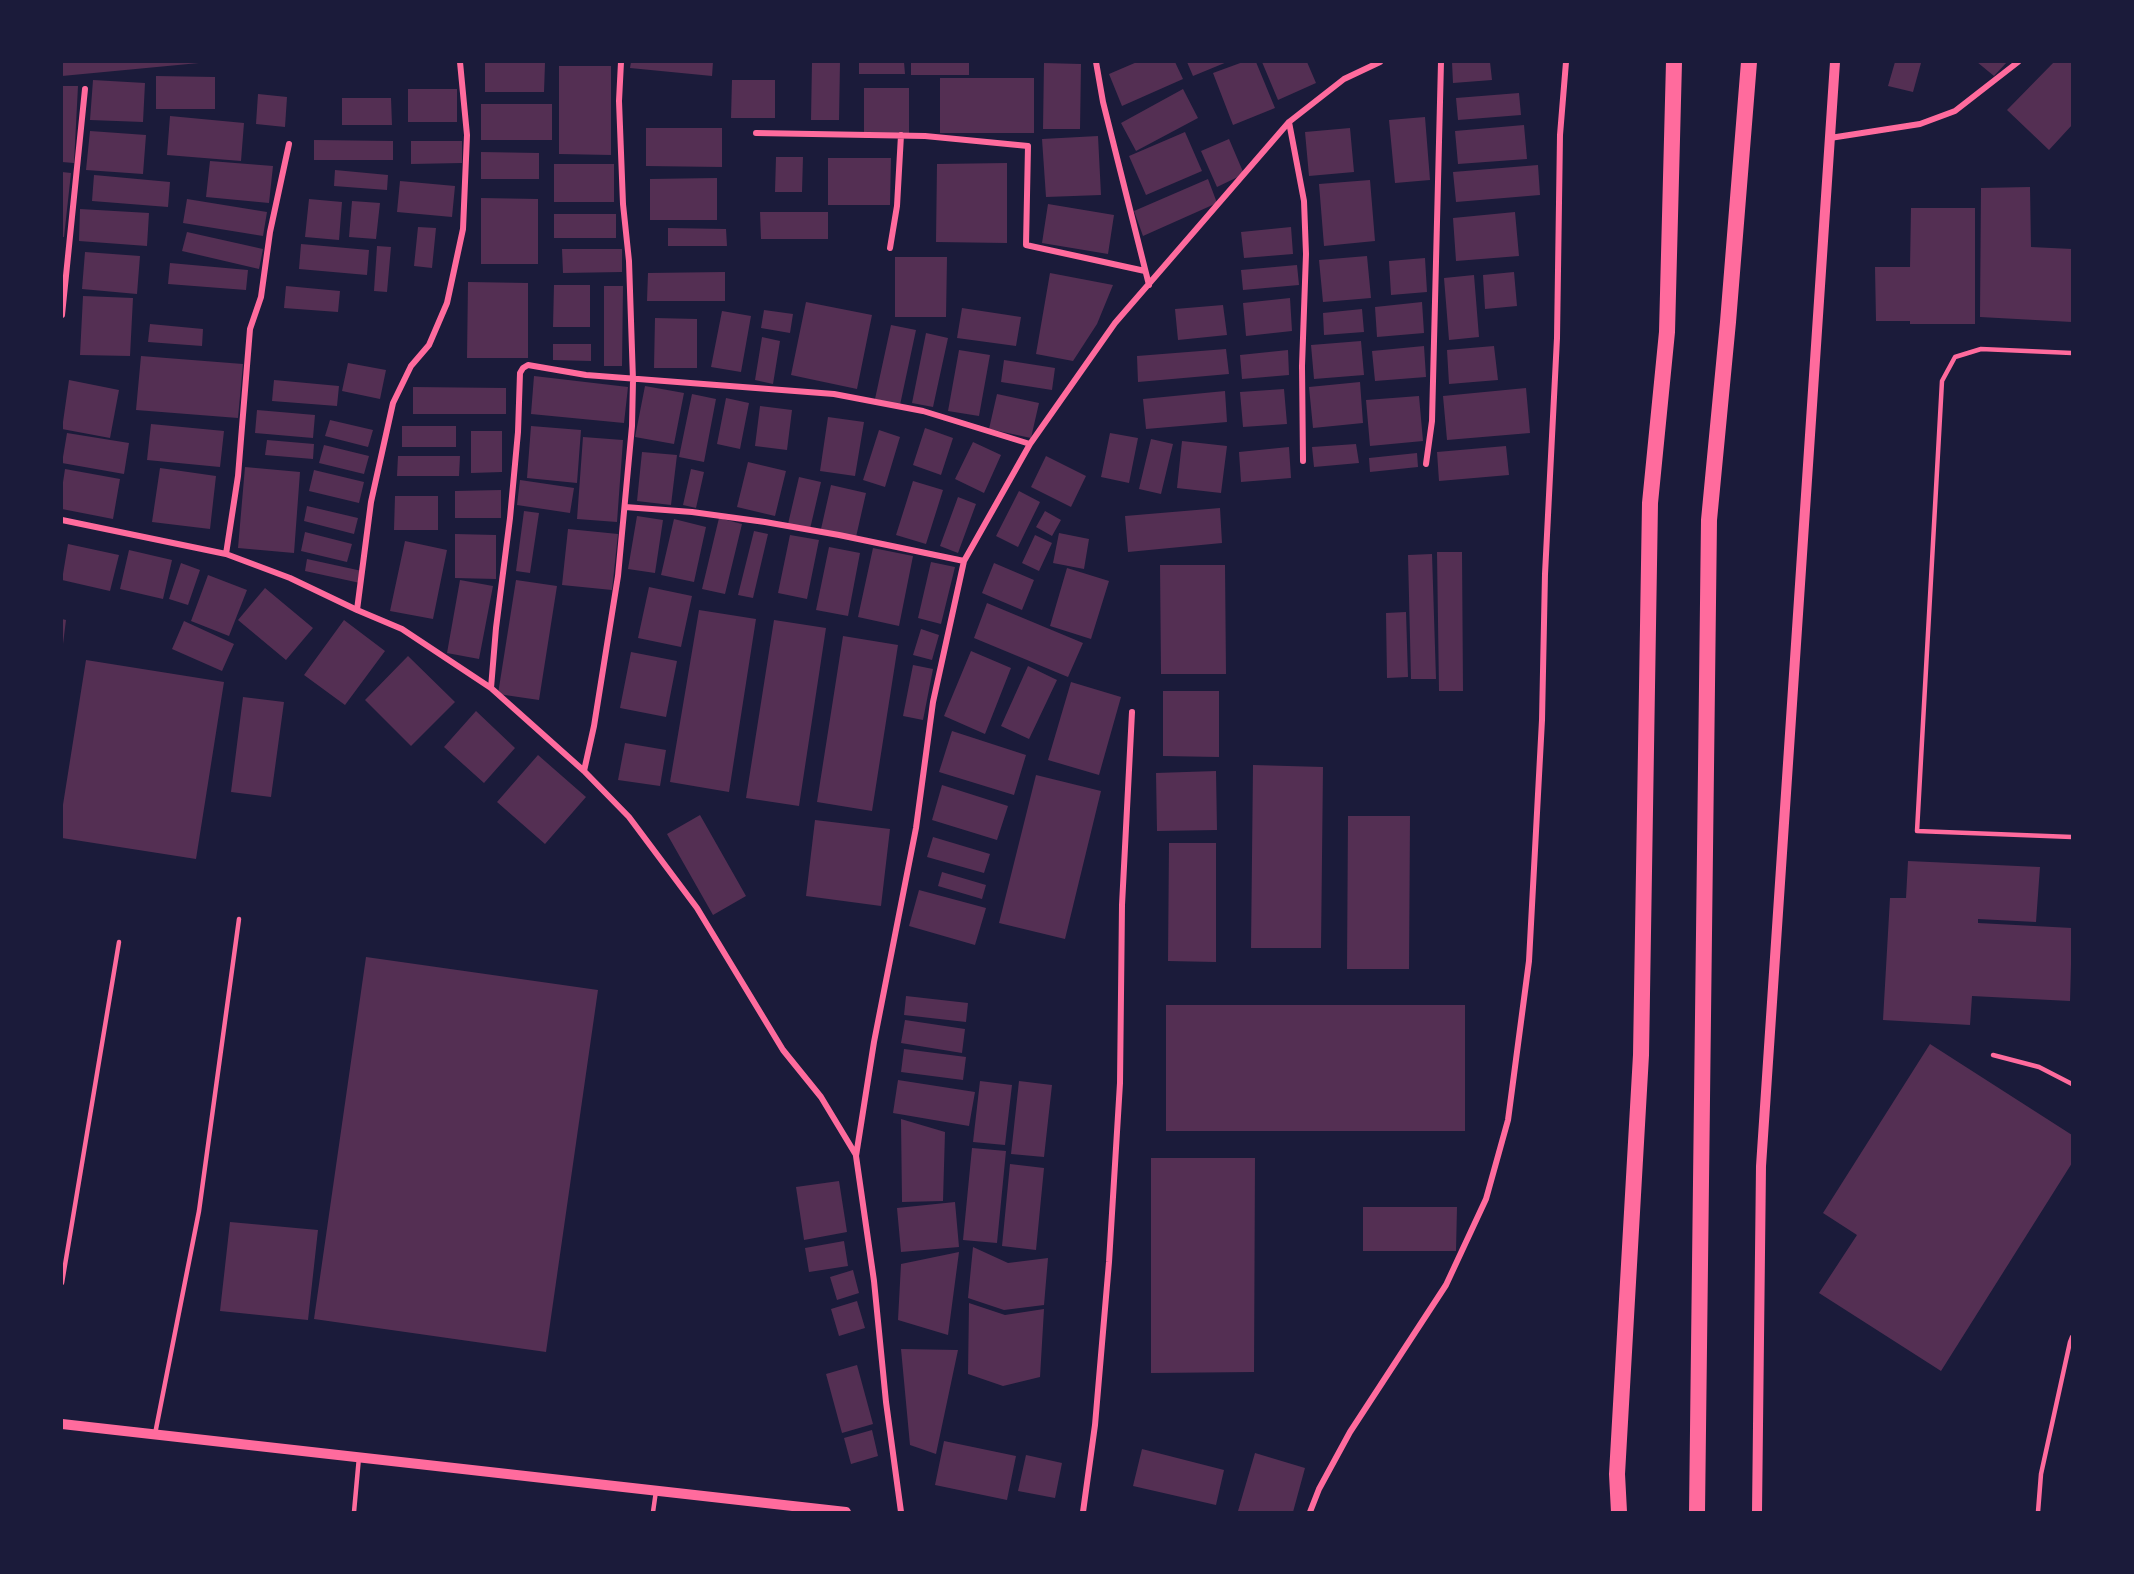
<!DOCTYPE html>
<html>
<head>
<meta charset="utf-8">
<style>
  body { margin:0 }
  #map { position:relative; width:2134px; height:1574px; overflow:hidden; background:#1b1b3a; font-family:Karla,sans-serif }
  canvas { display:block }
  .frame { position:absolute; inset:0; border:63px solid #1b1b3a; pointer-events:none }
</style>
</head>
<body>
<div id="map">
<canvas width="2134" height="1574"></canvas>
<div class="frame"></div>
</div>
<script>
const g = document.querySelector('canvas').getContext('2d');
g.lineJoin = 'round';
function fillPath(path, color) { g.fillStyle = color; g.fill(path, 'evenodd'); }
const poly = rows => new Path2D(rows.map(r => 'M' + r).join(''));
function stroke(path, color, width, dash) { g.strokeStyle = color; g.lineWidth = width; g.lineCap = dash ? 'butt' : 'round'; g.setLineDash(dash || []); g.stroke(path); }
fillPath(poly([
  [62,62,198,62,199,63,62,76],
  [631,62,713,62,712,76,630,68],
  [812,62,840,62,839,120,811,120],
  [859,62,904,62,905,74,859,74],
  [911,62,969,62,969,75,911,75],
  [1137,62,1175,62,1183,79,1122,106,1109,74],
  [1187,62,1227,62,1193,76],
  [1243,62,1256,62,1275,108,1233,125,1213,73],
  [1262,62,1307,62,1316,83,1278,100],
  [1452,62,1490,62,1492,80,1453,83],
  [1895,62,1921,63,1913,92,1888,86],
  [1977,62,2007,62,1994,76],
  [2054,62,2072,62,2072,125,2049,150,2007,110],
  [485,63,545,63,544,92,485,92],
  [1044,63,1081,64,1080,129,1043,129],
  [559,66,611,66,611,155,559,154],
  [156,76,215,77,215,109,156,109],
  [940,78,1034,78,1034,133,940,133],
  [93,80,145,83,143,122,90,120],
  [732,80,775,80,775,118,731,118],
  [62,86,78,86,74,163,62,162],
  [864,88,909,88,909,138,864,138],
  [408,89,457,89,457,122,408,122],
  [1183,89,1198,118,1136,151,1121,123],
  [1519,93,1521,115,1458,120,1456,98],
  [258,94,287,97,285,127,256,124],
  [342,98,391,98,392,125,342,125],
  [481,104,552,104,552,140,481,140],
  [170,116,244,123,241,161,167,155],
  [1425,117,1430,180,1395,183,1389,120],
  [1524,125,1527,159,1458,164,1455,131],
  [646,128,722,128,722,167,646,166],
  [1350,128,1354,172,1309,176,1305,132],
  [90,131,146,135,143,174,86,170],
  [1185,132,1202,171,1146,195,1129,156],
  [1098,136,1101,195,1046,197,1042,139],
  [1229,139,1244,174,1217,187,1201,151],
  [314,140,393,141,393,160,314,160],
  [411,141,462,141,462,163,411,164],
  [481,152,539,153,539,179,481,179],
  [776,157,803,157,802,192,775,192],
  [828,158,891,158,890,205,828,205],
  [210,161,273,166,269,203,206,197],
  [1007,163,1007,243,936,242,937,164],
  [554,164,614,164,614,202,554,202],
  [1538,165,1540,195,1456,202,1453,172],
  [335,170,388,175,387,190,334,186],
  [62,172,71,173,64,237,62,237],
  [94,175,170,182,168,207,92,201],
  [717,178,717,220,650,220,650,179],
  [1208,179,1217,203,1143,236,1134,211],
  [1370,180,1375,241,1324,246,1319,184],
  [400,181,455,186,452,217,397,212],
  [2030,187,2031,247,2072,249,2072,322,1980,317,1981,188],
  [481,198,538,199,538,264,481,264],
  [187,199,267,212,263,236,183,223],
  [309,199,342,202,339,240,305,237],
  [352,201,380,203,376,239,349,237],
  [1048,204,1114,215,1108,254,1042,243],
  [1911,208,1975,208,1975,324,1910,324,1910,321,1876,321,1875,267,1910,267],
  [80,209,149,213,147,246,79,241],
  [760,212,828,212,828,239,761,239],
  [1515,212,1519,256,1456,261,1453,218],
  [554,214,616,214,616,238,554,238],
  [418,227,436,228,432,268,414,266],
  [1291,227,1293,254,1244,258,1241,232],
  [668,228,726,229,727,246,668,246],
  [187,232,263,249,259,269,182,251],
  [301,244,369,250,367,275,299,269],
  [377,246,391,247,387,292,374,291],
  [562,249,622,249,622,272,563,273],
  [85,252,140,256,137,294,82,289],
  [1367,256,1371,298,1323,302,1319,260],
  [895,257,947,257,946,317,895,317],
  [1425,258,1427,292,1391,295,1389,261],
  [170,263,248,270,246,290,168,284],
  [1297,265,1299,285,1243,290,1241,270],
  [725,272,725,301,647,301,648,273],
  [1514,272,1517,306,1485,309,1483,275],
  [1050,273,1113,285,1097,324,1073,361,1036,354],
  [1474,275,1479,337,1449,340,1444,278],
  [468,282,528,283,528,358,467,358],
  [554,285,590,285,590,327,553,327],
  [286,286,340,291,338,312,284,308],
  [604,286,623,286,622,366,604,366],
  [83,296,133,298,130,356,80,355],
  [1290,298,1292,331,1246,336,1243,303],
  [806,302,872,315,857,389,791,375],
  [1422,302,1424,333,1377,337,1375,307],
  [1223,305,1227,335,1178,340,1175,309],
  [962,308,1021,317,1016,346,957,338],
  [1362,309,1364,332,1324,335,1323,313],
  [764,310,793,314,790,333,761,328],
  [722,311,751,316,741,372,711,367],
  [655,318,697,319,697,368,654,368],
  [150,324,203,329,202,346,148,342],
  [891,325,916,330,900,405,875,399],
  [926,333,948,338,933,407,912,403],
  [762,337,780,341,773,384,755,380],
  [1361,341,1364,375,1314,379,1311,345],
  [553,344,591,344,591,361,553,360],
  [1424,346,1426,377,1375,381,1372,351],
  [1494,346,1498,380,1449,384,1447,350],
  [1226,349,1229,374,1138,382,1137,356],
  [959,350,990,355,979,416,948,411],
  [1288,350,1289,375,1242,379,1240,355],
  [141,356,243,364,238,418,136,410],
  [1004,360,1055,368,1052,390,1001,382],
  [348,363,386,370,380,399,342,391],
  [534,376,628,387,624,423,531,414],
  [69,380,119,390,110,438,62,429],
  [274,380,339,386,337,406,272,401],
  [1360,382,1363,423,1313,428,1309,387],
  [645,386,684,393,674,444,635,437],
  [413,387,506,388,506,414,413,414],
  [1526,388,1530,433,1447,440,1443,396],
  [1284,389,1287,424,1243,427,1240,392],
  [1225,391,1227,422,1146,429,1143,399],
  [692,394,716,399,704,462,679,457],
  [997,394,1039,403,1031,438,989,429],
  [1419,396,1423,441,1370,446,1366,400],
  [726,398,749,403,740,449,717,444],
  [760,406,792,410,787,450,755,446],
  [257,410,315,415,313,438,255,433],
  [828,417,864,422,855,476,820,471],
  [330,420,373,430,368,447,325,436],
  [151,424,224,431,220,467,147,460],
  [402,426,456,426,456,447,402,447],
  [531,426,581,430,577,483,527,478],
  [925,428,953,438,941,475,913,465],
  [879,430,900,437,885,487,863,480],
  [471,431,502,431,502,472,471,473],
  [67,433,129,443,124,474,62,463],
  [1110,433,1138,438,1129,483,1101,477],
  [583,437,623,440,617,522,577,519],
  [1151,439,1173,444,1161,494,1139,489],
  [267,440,314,444,313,459,265,455],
  [1182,441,1227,446,1221,493,1177,488],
  [973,442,1001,455,984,493,955,479],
  [1356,444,1359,463,1314,467,1312,447],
  [324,445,369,456,364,474,319,463],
  [1506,446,1509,475,1439,481,1437,452],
  [1289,447,1291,478,1241,482,1239,452],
  [642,452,677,455,671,505,637,501],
  [1417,453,1418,467,1370,472,1369,458],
  [398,456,460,456,459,476,397,476],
  [1046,456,1086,476,1071,507,1031,487],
  [748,462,786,471,775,516,737,507],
  [245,467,300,472,294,553,238,548],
  [160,468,216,476,210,529,152,522],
  [65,469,120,479,113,519,62,509,62,489],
  [691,469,704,472,696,508,683,505],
  [314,470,364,482,359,503,309,491],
  [799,477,821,482,810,529,788,524],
  [520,480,574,488,570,513,517,505],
  [913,481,943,490,926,544,896,535],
  [831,485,866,493,856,537,821,529],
  [501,490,501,518,455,518,455,491],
  [1019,491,1040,502,1018,547,996,536],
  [395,496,438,496,438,530,394,530],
  [958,497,976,504,958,553,940,546],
  [307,506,358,518,354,534,304,521],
  [1220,508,1222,543,1128,552,1125,516],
  [524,511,539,513,530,573,516,571],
  [1045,511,1061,520,1052,536,1036,527],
  [637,516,663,520,655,573,628,569],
  [719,518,742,524,725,594,702,589],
  [674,519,706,527,694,582,661,575],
  [568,529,618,534,612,590,562,585],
  [754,531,768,534,753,598,738,595],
  [305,532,352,544,347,562,301,551],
  [1059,533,1089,539,1084,569,1053,563],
  [455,534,496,535,496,579,455,578],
  [790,535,819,540,807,599,778,593],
  [1035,535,1052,543,1039,571,1022,563],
  [405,541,447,550,433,619,390,611],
  [68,544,119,555,110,591,62,580],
  [829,547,860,553,848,616,816,610],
  [873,548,913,556,899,626,858,617],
  [129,550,172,560,163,599,120,589],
  [1437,552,1462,552,1463,691,1439,691],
  [1432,554,1436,679,1411,679,1408,555],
  [307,559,362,571,360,583,305,571],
  [931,562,955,567,941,624,918,618],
  [181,563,200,570,188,605,169,599],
  [994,563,1034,580,1022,610,982,593],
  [1160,565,1225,565,1226,674,1161,674],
  [1067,568,1109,581,1091,639,1050,626],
  [208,575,247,590,229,636,191,621],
  [460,580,493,586,479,659,447,653],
  [516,580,557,586,539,700,498,694],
  [649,587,692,596,681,647,638,638],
  [265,588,313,628,286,660,238,620],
  [987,603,1083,643,1068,677,974,638],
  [699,610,756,619,729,792,670,782],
  [1406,612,1408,677,1387,678,1386,613],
  [62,619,66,620,63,644,62,644],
  [344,620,385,651,345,705,304,675],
  [774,620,826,628,799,806,746,798],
  [184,621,234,644,222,671,172,649],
  [921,629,939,635,932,660,913,655],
  [843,636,898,645,872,811,817,802],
  [971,651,1011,668,985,734,944,716],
  [631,652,677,661,666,717,620,708],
  [408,656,455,702,411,746,365,700],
  [86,660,224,682,196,859,62,838,62,811],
  [913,665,933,669,923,720,903,716],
  [1028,666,1057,680,1029,739,1001,726],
  [1071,682,1121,697,1099,775,1048,760],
  [1163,691,1219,691,1219,757,1163,756],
  [243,697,284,702,271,797,231,792],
  [476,711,515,748,484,783,444,747],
  [952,731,1026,755,1014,795,939,772],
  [625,743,666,750,660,786,618,780],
  [538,755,586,797,545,844,497,802],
  [1253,765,1323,767,1321,948,1251,948],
  [1216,771,1217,830,1157,831,1156,773],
  [1036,775,1101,791,1065,939,999,923],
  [942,785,1008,806,997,840,932,820],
  [700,815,746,896,713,915,667,834],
  [1348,816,1410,816,1409,969,1347,969],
  [815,820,890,829,881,906,806,896],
  [933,837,990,854,984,873,927,857],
  [1169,843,1216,843,1216,962,1168,961],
  [1908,861,2040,867,2036,922,1978,919,1978,923,2072,928,2070,1001,1972,996,1970,1025,1883,1020,1890,898,1906,898],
  [942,872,986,885,982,899,938,886],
  [919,890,986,908,975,945,909,926],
  [366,957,598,990,546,1352,314,1319],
  [906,996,968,1003,966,1022,904,1015],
  [1166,1005,1465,1005,1465,1131,1166,1131],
  [905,1020,965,1029,962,1053,901,1043],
  [1930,1044,2072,1135,2072,1163,1941,1371,1819,1293,1857,1235,1823,1213],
  [904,1049,966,1057,963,1080,901,1072],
  [898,1080,975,1092,969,1126,893,1113],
  [980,1081,1012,1085,1005,1145,973,1142],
  [1019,1081,1052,1085,1044,1157,1011,1154],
  [901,1119,945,1132,943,1201,902,1202],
  [972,1148,1006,1151,997,1243,963,1240],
  [1151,1158,1255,1158,1254,1372,1151,1373],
  [1010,1164,1044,1168,1036,1250,1002,1246],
  [839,1181,847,1232,804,1240,796,1187],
  [955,1202,959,1247,901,1252,897,1208],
  [1363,1207,1457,1207,1456,1251,1363,1251],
  [230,1222,318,1230,308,1320,220,1311],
  [844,1241,848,1266,809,1272,805,1248],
  [973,1247,1008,1263,1048,1258,1044,1305,1004,1310,968,1298],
  [959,1252,948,1335,898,1320,901,1264],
  [853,1270,859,1293,837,1300,830,1277],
  [857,1301,865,1328,839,1336,831,1309],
  [969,1303,1005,1315,1044,1309,1040,1377,1003,1386,968,1374],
  [901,1349,958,1350,936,1454,910,1445],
  [857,1365,873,1424,842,1433,826,1374],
  [872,1430,878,1456,851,1464,844,1438],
  [944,1441,1016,1456,1007,1500,935,1485],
  [1142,1449,1224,1470,1216,1505,1133,1486],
  [1255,1453,1305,1468,1293,1512,1238,1511],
  [1026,1455,1062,1463,1055,1498,1018,1491]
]), '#542f53');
stroke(poly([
  [2072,353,1981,349,1955,357,1942,381,1917,831,2072,837],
  [1993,1055,2039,1067,2072,1084],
  [62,1283,119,942],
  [155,1434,199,1211,239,919],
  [354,1512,359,1457],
  [653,1512,656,1491],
  [2038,1512,2041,1474,2070,1342,2072,1337]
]), '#ff6b9d', 4.5);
stroke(poly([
  [1096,62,1103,102,1149,285],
  [1289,122,1304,201,1306,254,1302,366,1303,461],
  [756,133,925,136,1028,146,1026,245,1145,271],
  [1830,138,1920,124,1955,111,2018,62],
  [890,248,897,206,901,135],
  [62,315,85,89],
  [1426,464,1432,421,1441,62],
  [625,507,692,512,765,522,839,535,964,561],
  [62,520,226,554,290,578,357,610,402,629,491,688,584,771,629,817,697,908,783,1050,821,1097,856,1155],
  [226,554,238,476,250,329,261,297,270,232,289,144],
  [357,610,371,502,393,403,411,366,429,345,447,303,463,229,467,135,460,62],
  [491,688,496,628,510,518,518,432,520,373,523,368,528,365,586,375,834,394,923,411,1030,444],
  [584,771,594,726,618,576,632,426,633,380,629,261,623,204,619,101,621,62],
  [901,1512,886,1402,874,1281,856,1156,874,1042,916,828,933,702,964,561,1030,444,1115,323,1289,122,1344,79,1380,62],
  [1083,1512,1095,1425,1109,1262,1120,1083,1122,905,1132,712],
  [1310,1512,1319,1489,1350,1432,1446,1285,1486,1199,1508,1120,1529,961,1542,720,1545,574,1557,338,1560,135,1566,62]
]), '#ff6b9d', 6);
stroke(poly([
  [62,1424,846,1512],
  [1757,1512,1761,1166,1835,62]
]), '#ff6b9d', 10);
stroke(poly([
  [1619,1512,1617,1474,1641,1055,1650,503,1667,332,1674,62],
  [1697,1512,1709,520,1728,322,1749,62]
]), '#ff6b9d', 16);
</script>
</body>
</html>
